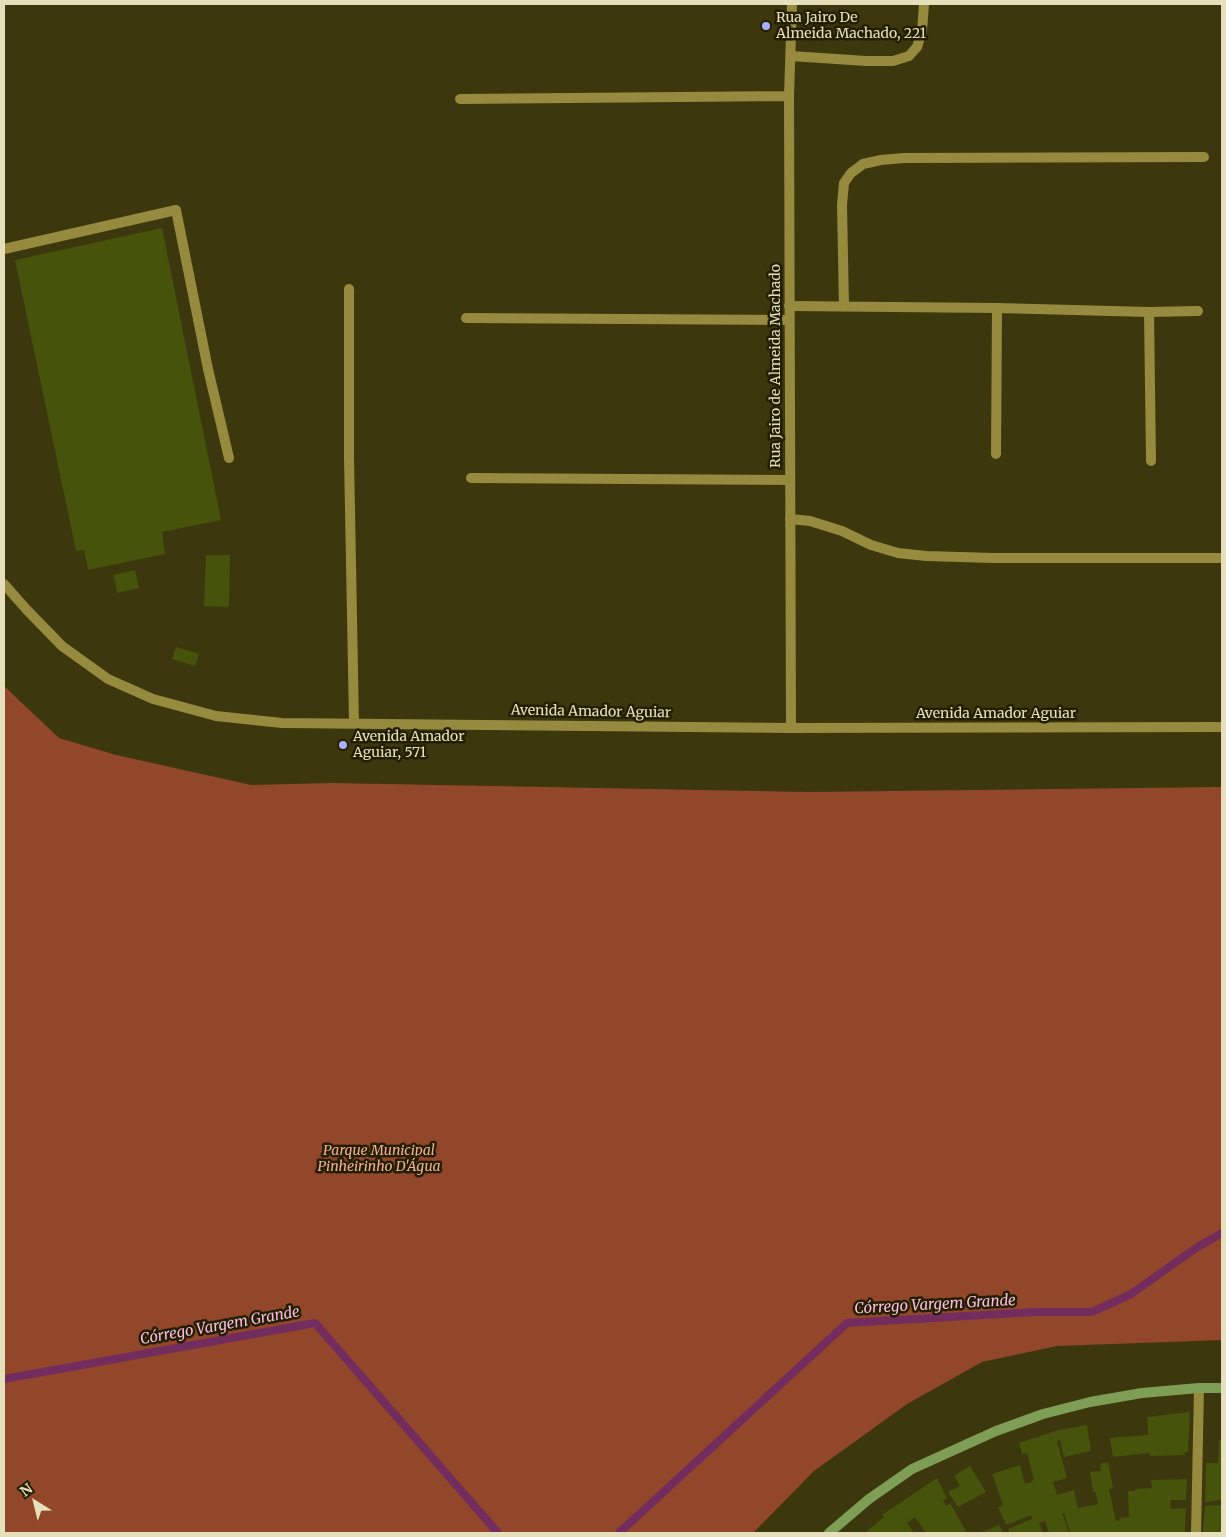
<!DOCTYPE html>
<html>
<head>
<meta charset="utf-8">
<style>
  body { margin:0 }
  #map { position:relative; width:1226px; height:1537px; overflow:hidden; background:#3d370e; font-family:Merriweather,serif }
  canvas { display:block }
  .frame { position:absolute; inset:0; border:5px solid #e5e0bb; pointer-events:none }
  .north { position:absolute; left:10px; top:1477px; width:50px; height:50px; -webkit-text-stroke:4px #231e00; paint-order:stroke; rotate:324deg; font-size:14px; font-weight:700; line-height:20px; text-align:center; color:#e5e0bb }
  .north::after { content:''; display:block; margin:auto; width:18px; height:22px; background:#e5e0bb; clip-path:polygon(50% 0,100% 100%,50% 72%,0 100%) }
</style>
</head>
<body>
<div id="map">
<canvas width="1226" height="1537"></canvas>
<div class="frame"></div>
<div class="north">N</div>
</div>
<script>
const g = document.querySelector('canvas').getContext('2d');
g.lineJoin = 'round';
function fillPath(path, color) { g.fillStyle = color; g.fill(path, 'evenodd'); }
const poly = rows => new Path2D(rows.map(r => 'M' + r).join(''));
function stroke(path, color, width, dash) { g.strokeStyle = color; g.lineWidth = width; g.lineCap = dash ? 'butt' : 'round'; g.setLineDash(dash || []); g.stroke(path); }
function drawText(font, color, halo, rows, align = 'center') {
  g.font = font + ' Merriweather,serif'; g.lineWidth = 5; g.setLineDash([]); g.textBaseline = 'middle'; g.strokeStyle = halo; g.fillStyle = color; for (const [text, x, y, turn = 0] of rows) {
    g.save(); g.translate(x, y); g.rotate((+turn || 0) * Math.PI / 180); g.textAlign = isNaN(turn) ? turn : align; if (halo) g.strokeText(text, 0, 0); g.fillText(text, 0, 0); g.restore();
  }
}
fillPath(poly([
  [4,686,59,738,116,755,251,785,332,783,809,792,1222,787,1222,1340,1057,1346,982,1362,907,1404,814,1471,753,1533,4,1533]
]), '#93472a');
stroke(poly([
  [4,1379,315,1323,498,1533],
  [619,1533,847,1323,1036,1312,1092,1312,1131,1294,1196,1248,1222,1233]
]), '#732c5e', 8);
fillPath(poly([
  [162,228,221,520,162,532,165,554,88,570,84,550,76,551,15,260],
  [206,555,230,555,229,607,204,606],
  [135,570,139,588,117,593,114,575],
  [176,647,199,654,195,666,172,659],
  [1190,1412,1188,1452,1185,1452,1185,1455,1150,1456,1149,1453,1113,1457,1110,1438,1148,1435,1147,1417],
  [1087,1425,1091,1451,1064,1457,1060,1440,1057,1441,1067,1478,1053,1482,1057,1495,1074,1490,1078,1508,1098,1504,1095,1491,1093,1492,1090,1472,1101,1471,1100,1464,1108,1462,1113,1488,1109,1489,1116,1521,1120,1520,1119,1518,1129,1517,1128,1491,1135,1491,1135,1489,1152,1488,1151,1480,1187,1479,1186,1500,1170,1500,1171,1509,1186,1508,1185,1532,1070,1533,1064,1513,1062,1513,1069,1533,1049,1533,1045,1521,1039,1523,1043,1533,1010,1533,1008,1529,1032,1519,1031,1515,1006,1525,998,1507,1003,1505,992,1474,1020,1465,1025,1484,1032,1482,1031,1481,1034,1480,1027,1453,1022,1454,1019,1443,1059,1430],
  [1219,1440,1222,1440,1222,1500,1205,1502,1206,1463,1218,1463],
  [970,1466,986,1492,958,1507,948,1492,960,1486,954,1476],
  [937,1478,947,1498,943,1500,946,1506,950,1503,967,1533,926,1533,915,1517,907,1523,914,1533,869,1533,867,1531,884,1517,882,1515],
  [1222,1505,1222,1533,1203,1533,1205,1506],
  [999,1525,1003,1533,980,1533]
]), '#45530b');
stroke(poly([
  [791,56,866,61,893,61,909,56,917,47,922,31,924,4],
  [4,249,176,210,208,369,229,458],
  [349,289,349,457,354,723],
  [789,306,997,308,1149,312,1198,311],
  [844,307,842,205,844,183,851,173,863,164,881,160,904,158,1204,157],
  [1149,312,1151,461],
  [996,454,997,308],
  [790,519,810,521,842,531,871,545,898,553,926,556,993,558,1222,558],
  [1196,1533,1199,1388]
]), '#958a3d', 10);
stroke(poly([
  [460,99,789,96],
  [466,318,789,320],
  [471,478,790,480],
  [4,584,27,610,62,646,108,679,153,699,216,716,282,723,791,728,1222,727],
  [791,728,789,96,792,4]
]), '#958a3d', 10);
stroke(poly([
  [829,1533,869,1499,912,1469,996,1431,1043,1414,1090,1402,1142,1393,1199,1388,1222,1388]
]), '#7e9e56', 10);
for (const [x, y, r, color] of [
  [766,26,5,"#aaaffb"],
  [343,745,5,"#aaaffb"]
]) { const dot = new Path2D(); dot.arc(x, y, r, 0, 2 * Math.PI); g.fillStyle = color; g.fill(dot); stroke(dot, '#231e00', 2); }
drawText('14px', '#e5e0bb', '#231e00', [
  ["Rua Jairo De",776,18],
  ["Almeida Machado, 221",776,34],
  ["Avenida Amador",353,737],
  ["Aguiar, 571",353,753]
], 'left');
drawText('14px', '#e5e0bb', '#231e00', [
  ["Rua Jairo de Almeida Machado",776,366,-90],
  ["Avenida Amador Aguiar",591,712,1],
  ["Avenida Amador Aguiar",996,714]
]);
drawText('italic 14px', '#f5b097', '#231e00', [
  ["Parque Municipal",379,1151],
  ["Pinheirinho D'Água",379,1167]
]);
drawText('italic 15px', '#fcbde5', '#231e00', [
  ["Córrego Vargem Grande",935,1305,-3],
  ["Córrego Vargem Grande",220,1326,-10]
]);
</script>
</body>
</html>
